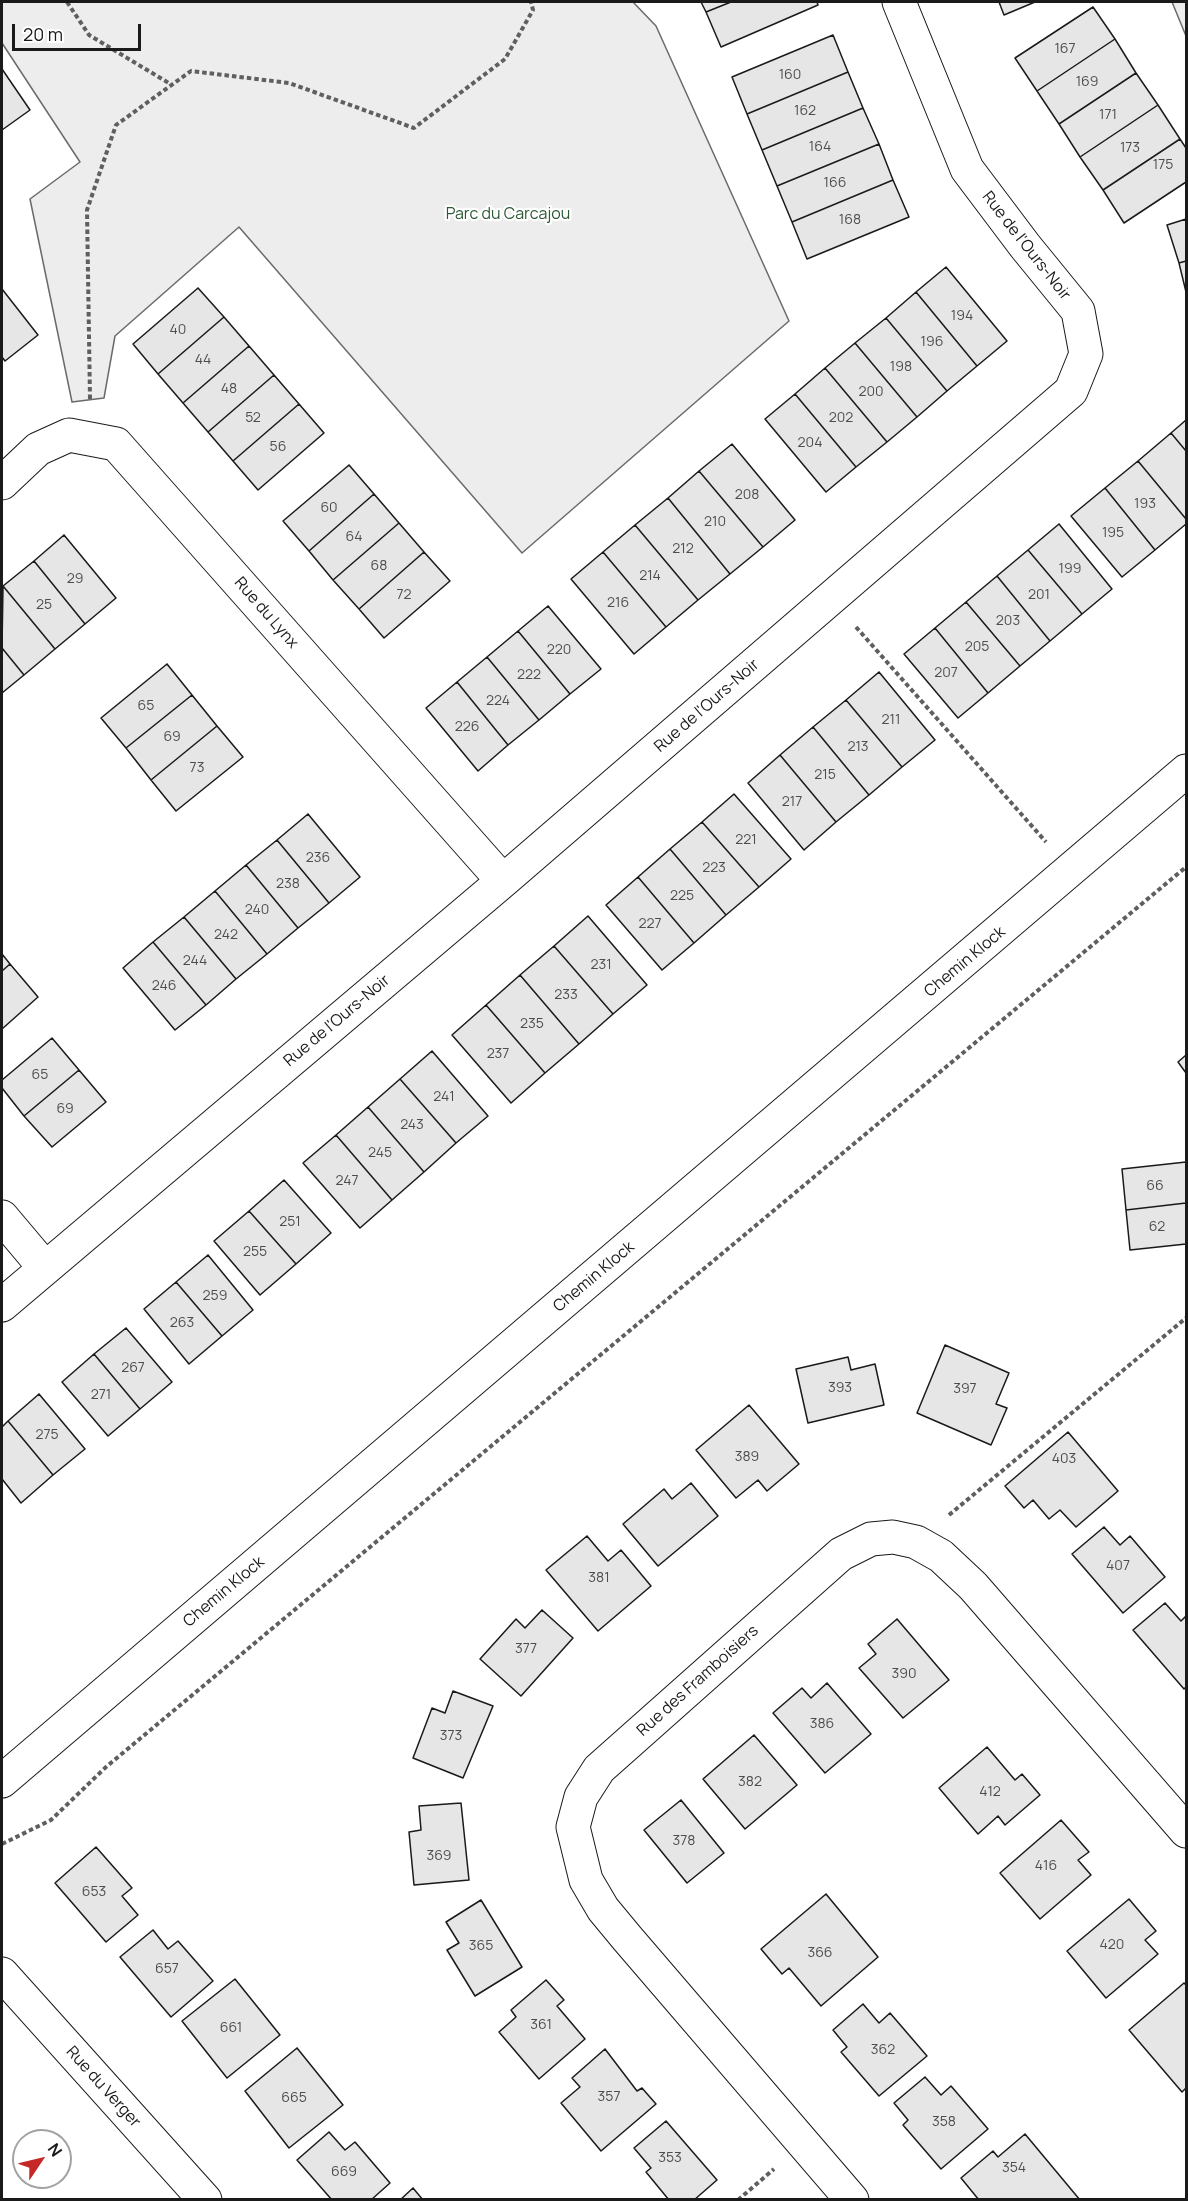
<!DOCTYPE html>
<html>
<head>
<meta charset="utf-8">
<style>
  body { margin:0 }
  #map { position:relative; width:1188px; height:2201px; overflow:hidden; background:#fff; font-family:Manrope,sans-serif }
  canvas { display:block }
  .frame { position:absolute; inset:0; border:3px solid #1a1a1a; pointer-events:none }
  .north { position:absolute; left:12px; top:2129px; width:60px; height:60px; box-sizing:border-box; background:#fff; border:2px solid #a3a3a3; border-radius:50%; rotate:55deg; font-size:16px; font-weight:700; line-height:24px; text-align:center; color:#1a1a1a }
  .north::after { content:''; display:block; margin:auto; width:21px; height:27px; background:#c62828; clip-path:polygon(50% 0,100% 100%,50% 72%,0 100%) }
  .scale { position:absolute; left:12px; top:24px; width:129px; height:27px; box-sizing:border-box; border:3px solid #1a1a1a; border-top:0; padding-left:8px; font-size:18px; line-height:21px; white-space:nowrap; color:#1a1a1a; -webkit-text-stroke:4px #fff; paint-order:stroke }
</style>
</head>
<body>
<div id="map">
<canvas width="1188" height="2201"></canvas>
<div class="frame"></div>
<div class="north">N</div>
<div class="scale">20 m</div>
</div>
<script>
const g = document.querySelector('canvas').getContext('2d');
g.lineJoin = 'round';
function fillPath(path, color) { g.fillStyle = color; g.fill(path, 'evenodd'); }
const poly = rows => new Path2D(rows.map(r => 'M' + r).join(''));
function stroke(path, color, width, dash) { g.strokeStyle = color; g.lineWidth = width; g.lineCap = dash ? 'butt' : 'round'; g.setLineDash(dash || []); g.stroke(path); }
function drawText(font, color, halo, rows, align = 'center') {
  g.font = font + ' Manrope,sans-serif'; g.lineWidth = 4.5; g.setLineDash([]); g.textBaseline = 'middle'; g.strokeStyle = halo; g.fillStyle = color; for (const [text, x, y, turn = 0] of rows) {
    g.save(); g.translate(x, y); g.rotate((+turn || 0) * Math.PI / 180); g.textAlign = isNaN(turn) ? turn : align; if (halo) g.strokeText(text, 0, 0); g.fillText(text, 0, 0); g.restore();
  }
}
const built = poly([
  [2,2,633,2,656,26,789,321,522,553,239,227,115,336,104,398,72,402,30,199,80,162,2,43,2,2],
  [1172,2,1186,2,1186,37,1186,36,1172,2]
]);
fillPath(built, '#ededed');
stroke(built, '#6a6a6a', 1.5);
const building = poly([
  [701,2,731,2,706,12,701,2],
  [731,2,817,2,818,5,721,47,706,12,731,2],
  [999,2,1035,2,1004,15,999,2],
  [1093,7,1115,39,1037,91,1015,58,1093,7],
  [833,35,848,72,747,114,732,77,833,35],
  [1115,39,1136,73,1059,124,1037,91,1115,39],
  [2,69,30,110,2,130,2,69],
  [848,72,863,108,762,150,747,114,848,72],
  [1136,73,1158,105,1080,157,1059,124,1136,73],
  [1158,105,1180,139,1103,190,1080,157,1158,105],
  [863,108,879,144,777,186,762,150,863,108],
  [1180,139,1186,148,1186,182,1124,223,1103,190,1180,139],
  [879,144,893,180,792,222,777,186,879,144],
  [893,180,909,217,807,259,792,222,893,180],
  [1186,219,1186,261,1179,263,1167,225,1186,219],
  [1186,261,1186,292,1179,263,1186,261],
  [946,267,1007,341,977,366,916,292,946,267],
  [198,288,224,317,158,374,133,344,198,288],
  [2,289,38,335,5,361,2,357,2,289],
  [916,292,977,366,947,391,886,318,916,292],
  [224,317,249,346,183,403,158,374,224,317],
  [886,318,947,391,917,417,855,343,886,318],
  [855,343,917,417,887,442,825,368,855,343],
  [249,346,274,375,208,432,183,403,249,346],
  [825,368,887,442,856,467,795,394,825,368],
  [274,375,299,404,233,461,208,432,274,375],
  [795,394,856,467,826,492,765,419,795,394],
  [299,404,324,433,258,490,233,461,299,404],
  [1186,420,1186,451,1171,433,1186,420],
  [1171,433,1186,451,1186,519,1138,461,1171,433],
  [732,444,795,520,763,547,699,471,732,444],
  [1138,461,1186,519,1186,524,1155,550,1105,488,1138,461],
  [349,465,374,494,309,551,283,521,349,465],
  [699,471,763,547,730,574,668,498,699,471],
  [1105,488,1155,550,1122,577,1071,516,1105,488],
  [374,494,399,523,333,580,309,551,374,494],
  [668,498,730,574,698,600,635,525,668,498],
  [399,523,424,552,359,609,333,580,399,523],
  [1059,524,1112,589,1082,614,1028,550,1059,524],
  [635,525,698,600,666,627,603,552,635,525],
  [64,535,116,598,85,624,34,561,64,535],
  [1028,550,1082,614,1050,641,997,576,1028,550],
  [424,552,450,581,384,638,359,609,424,552],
  [603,552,666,627,634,654,571,579,603,552],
  [34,561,85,624,55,649,3,586,34,561],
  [997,576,1050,641,1020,666,966,602,997,576],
  [3,586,55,649,24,675,2,648,3,586],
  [966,602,1020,666,988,693,935,628,966,602],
  [548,606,601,669,570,694,518,631,548,606],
  [935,628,988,693,958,718,904,654,935,628],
  [518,631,570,694,539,720,487,657,518,631],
  [2,648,24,675,2,693,2,648],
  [487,657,539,720,508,745,457,682,487,657],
  [167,664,192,695,126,748,101,718,167,664],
  [879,672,935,740,902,767,846,700,879,672],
  [457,682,508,745,478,771,426,708,457,682],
  [192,695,217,726,151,780,126,748,192,695],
  [846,700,902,767,869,795,813,727,846,700],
  [217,726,243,757,176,811,151,780,217,726],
  [813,727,869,795,836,822,780,755,813,727],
  [780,755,836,822,804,850,748,783,780,755],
  [734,794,791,859,759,887,702,822,734,794],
  [308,814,360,877,329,903,277,840,308,814],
  [702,822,759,887,726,915,670,849,702,822],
  [277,840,329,903,298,928,246,865,277,840],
  [670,849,726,915,694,943,638,877,670,849],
  [246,865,298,928,267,954,215,891,246,865],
  [638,877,694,943,662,970,606,905,638,877],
  [215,891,267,954,236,979,184,917,215,891],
  [588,916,647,985,613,1014,554,946,588,916],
  [184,917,236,979,206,1005,153,942,184,917],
  [153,942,206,1005,175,1030,123,968,153,942],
  [554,946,613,1014,579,1044,520,975,554,946],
  [2,954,10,964,2,971,2,954],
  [10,964,38,997,2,1029,2,971,10,964],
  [520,975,579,1044,545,1073,486,1005,520,975],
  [486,1005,545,1073,511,1103,452,1035,486,1005],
  [52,1038,79,1070,24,1116,2,1088,2,1080,52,1038],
  [432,1051,488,1116,456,1143,400,1079,432,1051],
  [1186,1055,1186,1073,1178,1062,1186,1055],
  [79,1070,106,1102,52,1147,24,1116,79,1070],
  [400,1079,456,1143,424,1172,368,1107,400,1079],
  [368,1107,424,1172,392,1200,336,1135,368,1107],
  [336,1135,392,1200,360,1228,303,1163,336,1135],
  [1186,1162,1186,1203,1126,1210,1122,1169,1186,1162],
  [284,1180,331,1233,296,1264,249,1211,284,1180],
  [1186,1203,1186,1244,1130,1250,1126,1210,1186,1203],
  [249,1211,296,1264,260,1295,214,1241,249,1211],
  [208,1255,253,1310,222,1336,176,1282,208,1255],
  [176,1282,222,1336,189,1364,144,1309,176,1282],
  [126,1328,172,1382,140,1409,94,1354,126,1328],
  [945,1345,1009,1373,996,1404,1007,1408,991,1445,917,1413,945,1345],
  [94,1354,140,1409,108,1436,62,1382,94,1354],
  [848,1357,851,1370,875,1364,884,1405,808,1423,796,1369,848,1357],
  [39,1394,85,1449,53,1475,8,1421,39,1394],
  [749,1405,799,1464,767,1491,758,1480,736,1498,696,1450,749,1405],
  [8,1421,53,1475,21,1503,2,1479,2,1427,8,1421],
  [1068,1432,1118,1491,1076,1527,1060,1510,1049,1519,1033,1500,1024,1508,1005,1486,1068,1432],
  [691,1483,718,1516,658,1566,623,1524,664,1489,672,1499,691,1483],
  [1104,1527,1120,1545,1130,1536,1165,1577,1123,1613,1072,1554,1104,1527],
  [587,1536,608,1561,621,1550,651,1586,598,1631,546,1570,587,1536],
  [1165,1603,1181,1621,1186,1616,1186,1687,1184,1689,1133,1630,1165,1603],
  [542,1610,573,1638,521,1696,480,1659,516,1619,525,1628,542,1610],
  [897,1619,949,1680,903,1718,859,1668,876,1654,868,1644,897,1619],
  [827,1683,871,1734,825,1773,773,1713,802,1688,811,1698,827,1683],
  [453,1691,493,1706,463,1778,413,1758,432,1708,445,1713,453,1691],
  [754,1735,797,1785,745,1829,703,1779,754,1735],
  [987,1747,1015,1780,1022,1774,1040,1795,1005,1825,998,1816,978,1834,939,1788,987,1747],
  [681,1800,724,1853,687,1883,644,1830,681,1800],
  [461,1803,469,1880,414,1885,409,1832,421,1830,419,1806,461,1803],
  [1061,1820,1089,1852,1078,1860,1091,1875,1040,1919,1000,1873,1061,1820],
  [96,1847,132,1888,122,1896,138,1915,106,1942,55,1883,96,1847],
  [826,1894,878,1957,821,2006,789,1968,782,1974,761,1949,826,1894],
  [1129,1899,1156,1931,1145,1940,1158,1954,1106,1998,1067,1951,1129,1899],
  [481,1900,522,1967,475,1996,447,1950,459,1943,446,1922,481,1900],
  [153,1930,168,1949,178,1941,213,1981,171,2017,120,1957,153,1930],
  [235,1979,280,2035,227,2078,182,2021,235,1979],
  [546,1980,564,2000,557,2006,585,2039,539,2079,499,2032,516,2017,511,2010,546,1980],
  [1184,1983,1186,1985,1186,2088,1182,2092,1129,2030,1184,1983],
  [863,2004,879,2023,890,2013,927,2056,879,2096,841,2052,847,2047,833,2030,863,2004],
  [297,2048,343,2105,289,2148,245,2091,297,2048],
  [605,2049,637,2091,642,2088,656,2104,601,2151,561,2103,580,2087,572,2078,605,2049],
  [925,2077,941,2095,951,2086,988,2129,941,2169,903,2125,908,2120,894,2103,925,2077],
  [666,2121,717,2180,694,2200,669,2200,646,2172,651,2168,634,2148,666,2121],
  [329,2132,345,2150,355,2142,390,2183,371,2200,332,2200,297,2160,329,2132],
  [1025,2134,1080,2200,979,2200,961,2178,993,2151,998,2157,1025,2134],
  [413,2188,423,2200,400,2200,413,2188]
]);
fillPath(building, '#e6e6e6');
stroke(building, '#1a1a1a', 1.5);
const minor = poly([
  [2,483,38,449,69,435,116,444,503,881],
  [2,1217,45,1268],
  [2,1305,503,881,1071,391,1086,354,1078,311,1025,246,967,169,899,2],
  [2,1974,205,2200],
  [852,2200,627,1938,603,1909,586,1880,573,1827,581,1797,599,1769,841,1554,871,1539,893,1537,916,1542,941,1556,973,1586,1186,1831]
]);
const secondary = poly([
  [2,1781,1186,771]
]);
stroke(minor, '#1a1a1a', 35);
stroke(secondary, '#1a1a1a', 35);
stroke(poly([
  [67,2,89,35,172,85],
  [90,399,87,210,116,125,191,71,289,83,414,128,505,59,533,10,531,2],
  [856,627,1046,842],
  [949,1515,1186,1318],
  [2,1844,51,1820,106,1767,1186,867],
  [738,2200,774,2169]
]), '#5f5f5f', 4, [4.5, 3]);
stroke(minor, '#fff', 33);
stroke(secondary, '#fff', 33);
drawText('14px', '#4d4d4d', null, [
  ["167",1065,49],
  ["160",790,75],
  ["169",1087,82],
  ["162",805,111],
  ["171",1108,115],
  ["164",820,147],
  ["173",1130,148],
  ["175",1163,165],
  ["166",835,183],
  ["168",850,220],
  ["194",962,316],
  ["40",178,330],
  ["196",932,342],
  ["44",203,360],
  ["198",901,367],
  ["48",229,389],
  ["200",871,392],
  ["52",253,418],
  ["202",841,418],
  ["204",810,443],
  ["56",278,447],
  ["208",747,495],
  ["193",1145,504],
  ["60",329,508],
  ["210",715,522],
  ["195",1113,533],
  ["64",354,537],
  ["212",683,549],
  ["68",379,566],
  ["199",1070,569],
  ["214",650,576],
  ["29",75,579],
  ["72",404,595],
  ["201",1039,595],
  ["216",618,603],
  ["25",44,605],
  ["203",1008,621],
  ["205",977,647],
  ["220",559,650],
  ["207",946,673],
  ["222",529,675],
  ["224",498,701],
  ["65",146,706],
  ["211",891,720],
  ["226",467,727],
  ["69",172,737],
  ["213",858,747],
  ["73",197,768],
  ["215",825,775],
  ["217",792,802],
  ["221",746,840],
  ["236",318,858],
  ["223",714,868],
  ["238",288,884],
  ["225",682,896],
  ["240",257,910],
  ["227",650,924],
  ["242",226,935],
  ["244",195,961],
  ["231",601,965],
  ["246",164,986],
  ["233",566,995],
  ["235",532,1024],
  ["237",498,1054],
  ["65",40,1075],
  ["241",444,1097],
  ["69",65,1109],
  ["243",412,1125],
  ["245",380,1153],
  ["247",347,1181],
  ["66",1155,1186],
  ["251",290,1222],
  ["62",1157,1227],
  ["255",255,1252],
  ["259",215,1296],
  ["263",182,1323],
  ["267",133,1368],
  ["393",840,1388],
  ["397",965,1389],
  ["271",101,1395],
  ["275",47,1435],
  ["389",747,1457],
  ["403",1064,1459],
  ["407",1118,1566],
  ["381",599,1578],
  ["377",526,1649],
  ["390",904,1674],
  ["386",822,1724],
  ["373",451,1736],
  ["382",750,1782],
  ["412",990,1792],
  ["378",684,1841],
  ["369",439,1856],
  ["416",1046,1866],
  ["653",94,1892],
  ["420",1112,1945],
  ["365",481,1946],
  ["366",820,1953],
  ["657",167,1969],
  ["361",541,2025],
  ["661",231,2028],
  ["362",883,2050],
  ["357",609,2097],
  ["665",294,2098],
  ["358",944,2122],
  ["353",670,2158],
  ["354",1014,2168],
  ["669",344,2172]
]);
drawText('16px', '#2b5a34', '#fff', [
  ["Parc du Carcajou",508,215]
]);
drawText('16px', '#1a1a1a', '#fff', [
  ["Rue de l'Ours-Noir",1026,246,52],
  ["Rue du Lynx",266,613,49],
  ["Rue de l'Ours-Noir",707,706,-41],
  ["Chemin Klock",965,962,-40],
  ["Rue de l'Ours-Noir",337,1021,-40],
  ["Chemin Klock",594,1277,-40],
  ["Chemin Klock",224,1592,-40],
  ["Rue des Framboisiers",698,1681,-42],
  ["Rue du Verger",103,2087,48]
]);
</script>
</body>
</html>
